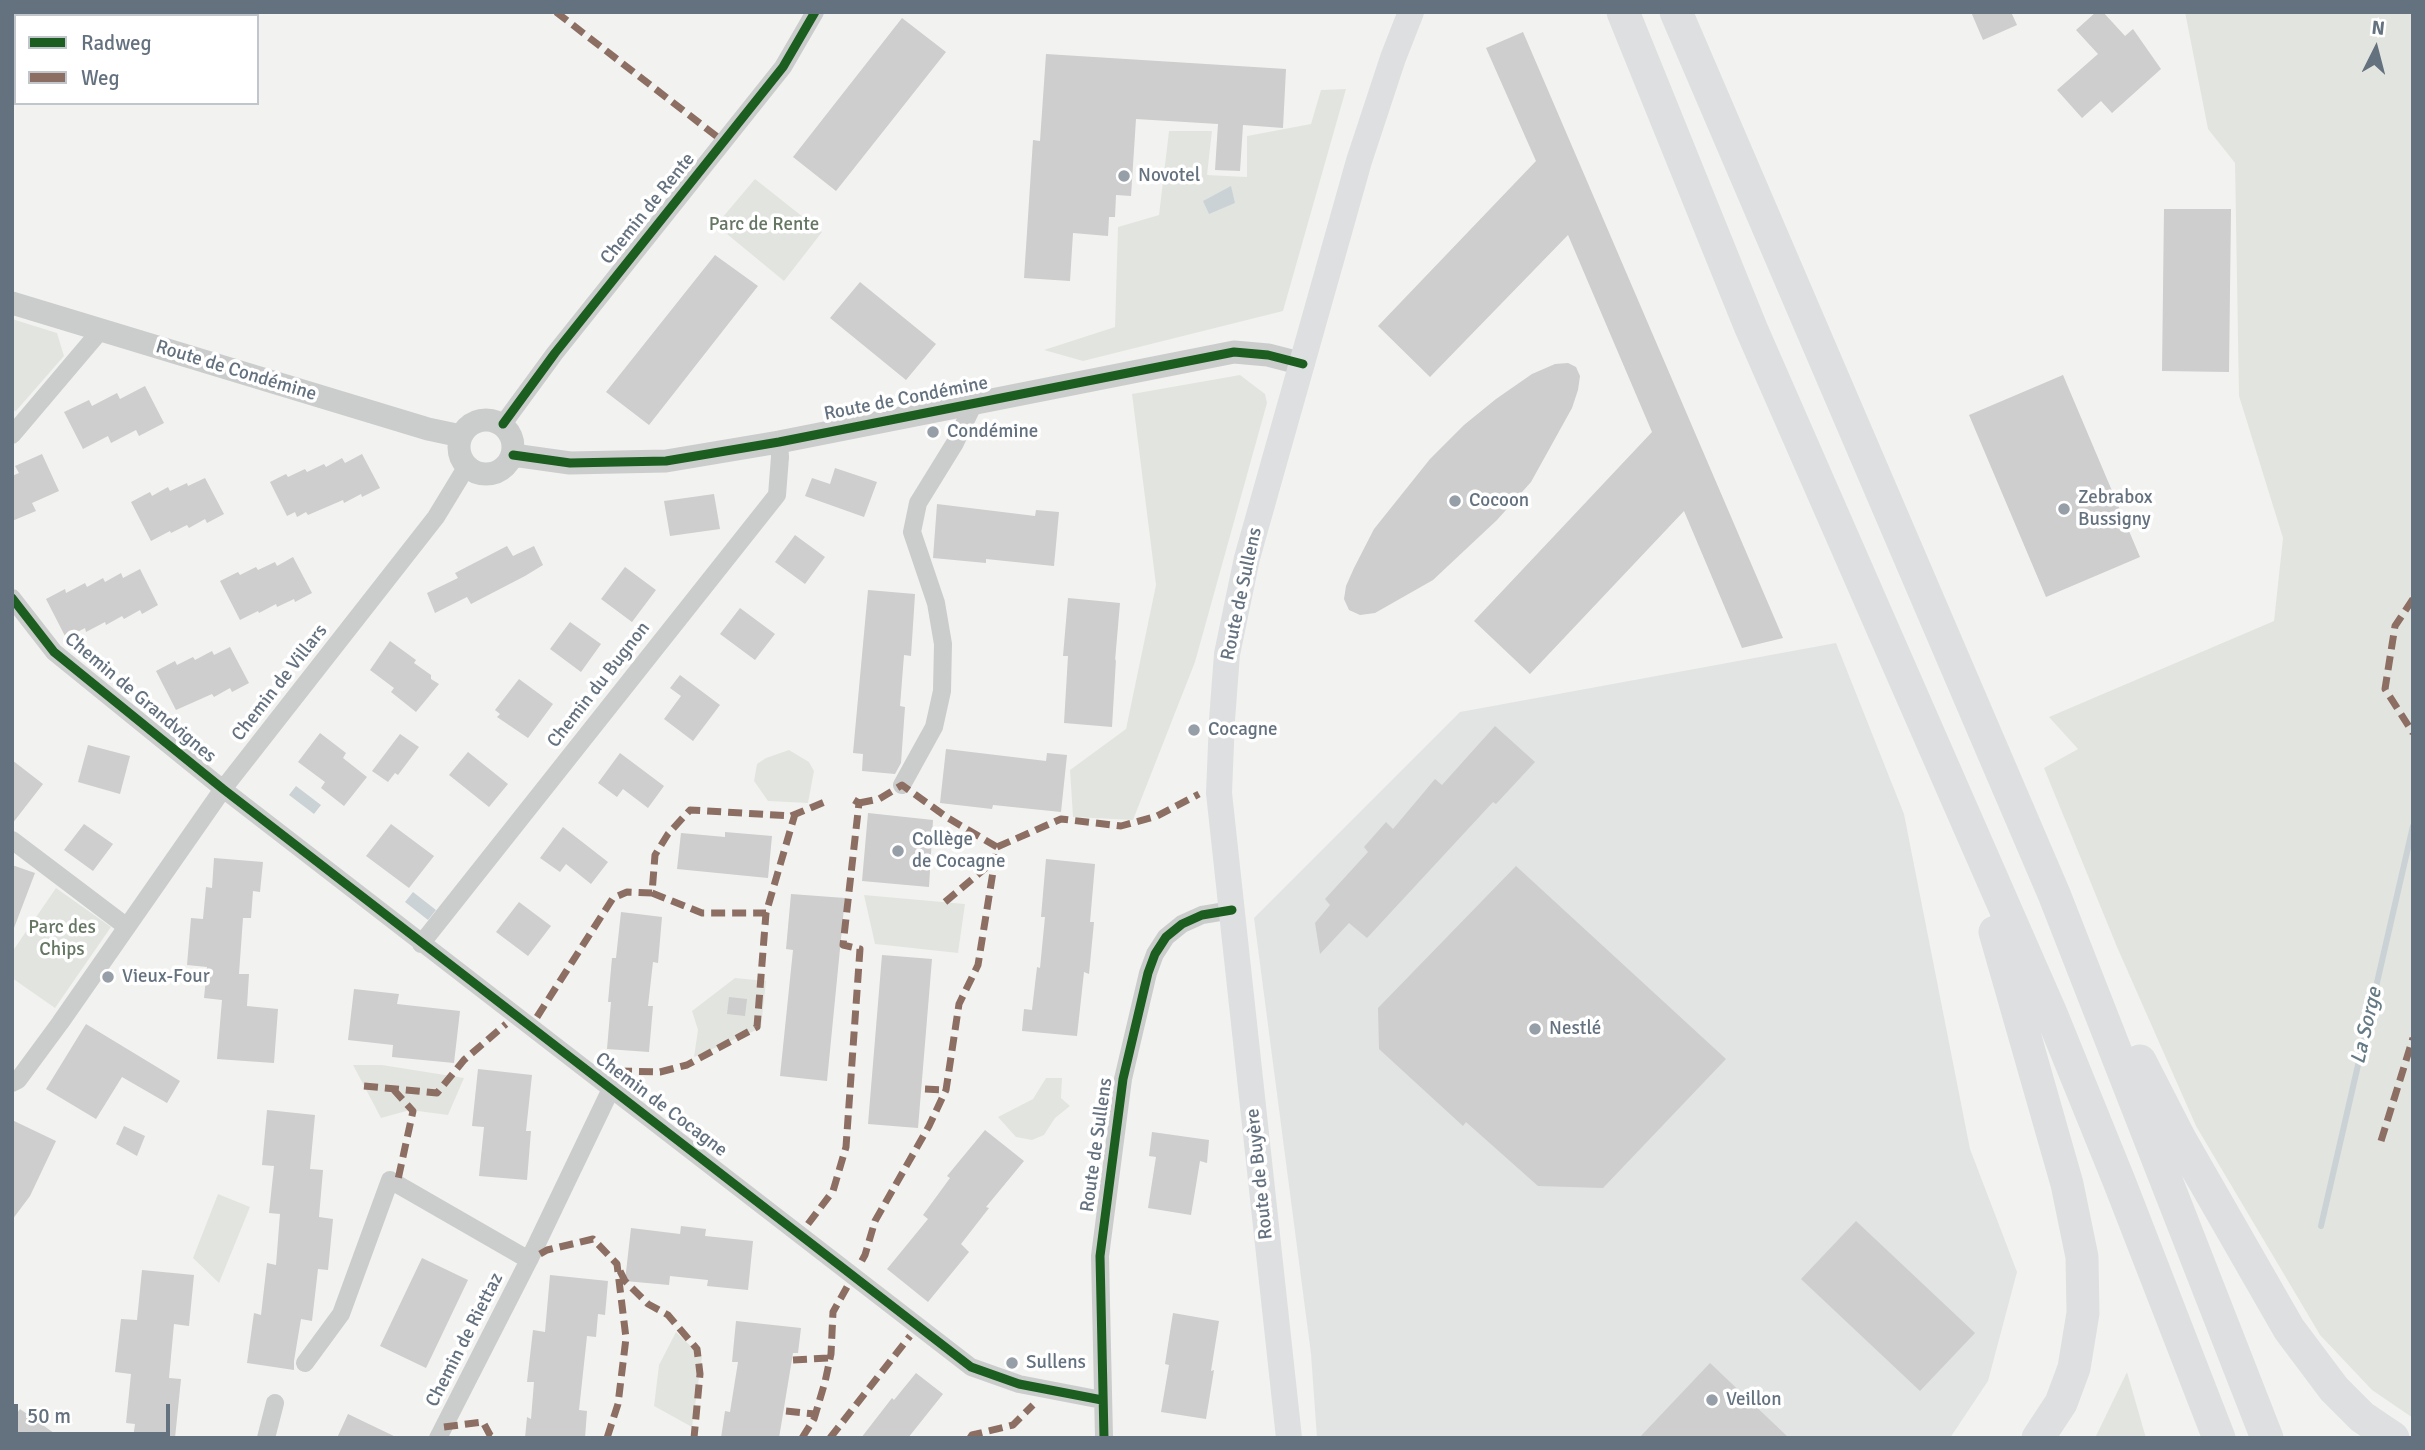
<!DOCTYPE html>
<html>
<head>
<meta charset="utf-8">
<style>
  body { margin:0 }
  #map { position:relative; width:2425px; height:1450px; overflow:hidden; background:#f2f3f0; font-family:Signika,sans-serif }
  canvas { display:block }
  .frame { position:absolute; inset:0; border:14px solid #64717f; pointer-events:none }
  .legend { position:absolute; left:14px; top:14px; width:245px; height:91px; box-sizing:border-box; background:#fff; border:2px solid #c1c6cc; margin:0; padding:9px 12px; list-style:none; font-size:21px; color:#64717f }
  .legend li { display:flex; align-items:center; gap:14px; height:35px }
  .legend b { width:35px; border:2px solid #c1c6cc }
  .north { position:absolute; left:2341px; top:14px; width:70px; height:70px; -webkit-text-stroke:5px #fff; paint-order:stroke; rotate:6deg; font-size:19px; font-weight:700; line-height:28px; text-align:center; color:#64717f }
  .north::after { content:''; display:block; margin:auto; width:24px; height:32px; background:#64717f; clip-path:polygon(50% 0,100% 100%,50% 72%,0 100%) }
  .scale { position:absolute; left:14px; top:1404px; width:156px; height:32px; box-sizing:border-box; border:4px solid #64717f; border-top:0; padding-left:9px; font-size:21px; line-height:24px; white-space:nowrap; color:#64717f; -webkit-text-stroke:5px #fff; paint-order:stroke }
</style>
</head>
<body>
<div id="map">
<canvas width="2425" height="1450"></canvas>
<div class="frame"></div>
<ul class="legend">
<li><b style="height:9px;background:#1b5e20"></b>Radweg</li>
<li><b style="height:9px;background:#8d6e63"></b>Weg</li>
</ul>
<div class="north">N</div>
<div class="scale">50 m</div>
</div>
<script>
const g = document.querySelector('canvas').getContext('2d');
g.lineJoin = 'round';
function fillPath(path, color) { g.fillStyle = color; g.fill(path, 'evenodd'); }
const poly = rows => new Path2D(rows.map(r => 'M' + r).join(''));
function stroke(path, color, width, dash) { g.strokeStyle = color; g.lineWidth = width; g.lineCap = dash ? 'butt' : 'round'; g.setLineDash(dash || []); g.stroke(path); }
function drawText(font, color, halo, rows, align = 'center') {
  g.font = font + ' Signika,sans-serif'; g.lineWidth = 7; g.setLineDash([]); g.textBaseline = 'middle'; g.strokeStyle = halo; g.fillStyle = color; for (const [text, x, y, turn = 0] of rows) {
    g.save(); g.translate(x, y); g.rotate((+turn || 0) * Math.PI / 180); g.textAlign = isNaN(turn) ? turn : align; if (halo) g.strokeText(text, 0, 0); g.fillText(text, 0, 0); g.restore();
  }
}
fillPath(poly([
  [1836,643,1904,814,1970,1149,2017,1272,1988,1381,1950,1438,1317,1438,1311,1354,1254,918,1460,712]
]), '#e2e4e3');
fillPath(poly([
  [2185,12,2413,12,2413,1418,2372,1390,2320,1335,2196,1126,2117,947,2044,768,2078,749,2049,717,2274,621,2283,538,2239,396,2235,163,2208,129],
  [1346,89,1283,311,1083,361,1044,350,1115,327,1118,227,1159,215,1169,131,1212,131,1207,175,1247,177,1247,136,1311,124,1321,90],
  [755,179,822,232,784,281,716,225],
  [12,319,57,333,64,356,16,411,12,410],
  [1240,375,1265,394,1267,403,1195,662,1133,820,1073,817,1070,770,1126,729,1156,585,1132,394],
  [789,750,809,762,814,771,808,803,768,801,754,781,757,764,766,758],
  [56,888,111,927,55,1008,12,978,12,952],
  [864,895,965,904,958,953,875,944],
  [735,978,766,981,761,1028,694,1057,698,1030,692,1011],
  [353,1065,382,1065,464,1078,448,1115,410,1110,381,1118],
  [1046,1078,1062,1078,1061,1098,1070,1106,1055,1118,1044,1135,1032,1140,1016,1137,998,1117,1033,1099],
  [218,1194,250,1207,219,1283,193,1258],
  [676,1332,702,1357,692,1427,654,1406,659,1365],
  [2127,1372,2146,1438,2095,1438]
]), '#e2e5df');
fillPath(poly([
  [1231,186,1235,203,1209,214,1203,201],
  [296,786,321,805,314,814,289,795],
  [413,892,436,910,428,920,405,902]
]), '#cbd2d5');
stroke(poly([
  [2321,1226,2413,826]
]), '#cbd2d5', 6);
fillPath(poly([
  [1971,12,2011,12,2017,25,1983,40],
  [2096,12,2103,12,2125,36,2133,29,2161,69,2112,113,2101,101,2082,118,2057,90,2098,54,2076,30],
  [902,18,946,52,836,191,793,157],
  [1523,32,1783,638,1742,648,1684,511,1530,674,1474,621,1652,432,1568,235,1430,377,1378,326,1536,161,1486,48],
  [1046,54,1286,69,1283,128,1243,125,1240,171,1215,170,1218,124,1136,119,1131,196,1116,195,1115,217,1109,217,1108,236,1073,233,1070,281,1024,278,1033,140,1040,141],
  [2164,209,2231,209,2229,372,2162,371],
  [715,255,758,286,649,425,606,392],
  [860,282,936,344,906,380,830,318],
  [1568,363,1576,367,1580,376,1578,390,1572,408,1531,482,1497,520,1433,580,1375,613,1360,615,1349,610,1344,599,1346,586,1354,568,1374,529,1430,459,1464,425,1496,399,1532,374,1555,364],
  [2063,375,2140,557,2046,597,1969,415],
  [145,386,164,423,139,436,136,430,111,443,108,436,83,449,64,412,89,400,92,406,117,393,120,399],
  [42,454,59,491,32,503,36,511,12,521,12,476,19,473,15,466],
  [362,454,380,488,362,497,361,494,344,503,343,500,308,515,306,512,297,517,295,512,287,516,270,482,286,474,288,477,305,469,307,472,324,464,326,467,342,458,345,463],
  [835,468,877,482,864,517,805,496,812,478,830,484],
  [205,478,224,514,207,523,205,519,189,528,187,525,171,533,170,531,151,541,131,502,150,492,152,496,168,487,170,491,187,483,188,486],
  [714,494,720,529,670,536,664,501],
  [937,504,1035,516,1036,510,1059,512,1054,566,986,559,986,563,933,558],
  [795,535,825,557,805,584,775,562],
  [507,546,513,556,534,546,543,565,525,576,471,604,467,597,435,613,427,593,458,578,455,573],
  [293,557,312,593,295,602,294,599,277,607,276,604,259,613,258,611,240,620,220,581,238,572,240,575,256,567,258,570,275,562,277,566],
  [625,567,656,590,632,622,601,599],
  [140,569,158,605,142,614,140,610,124,619,122,616,106,625,105,622,86,632,85,628,66,638,46,599,65,589,66,593,85,583,87,587,103,578,105,582,121,573,123,578],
  [868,590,915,594,911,656,904,655,900,706,905,707,901,763,895,774,862,771,863,754,853,753],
  [1068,598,1120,603,1115,661,1116,659,1112,727,1064,723,1068,656,1063,656],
  [740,608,775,634,755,660,720,634],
  [570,622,601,644,581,672,550,649],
  [390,641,416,660,414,663,431,675,431,679,439,684,416,712,391,692,394,688,370,670],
  [230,647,249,683,232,692,230,688,214,697,212,694,176,710,156,671,175,661,177,665,193,657,195,660,212,651,214,655],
  [680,675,720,705,693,741,664,719,681,696,670,688],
  [519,679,553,704,528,738,497,717,500,714,495,710],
  [1495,726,1535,762,1496,804,1493,802,1367,938,1349,923,1320,954,1315,923,1330,905,1325,899,1368,852,1364,847,1386,822,1393,829,1435,779,1442,785],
  [320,733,346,753,343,758,367,777,344,806,321,788,325,782,298,762],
  [400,734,419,747,398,775,395,773,388,782,372,771],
  [88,745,130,756,120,794,78,782],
  [946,749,1046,761,1047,753,1067,755,1061,812,993,805,992,809,940,803],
  [468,752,508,784,489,807,449,775],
  [620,753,664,786,648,808,623,789,617,797,598,783],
  [12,760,43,784,12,824],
  [868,813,933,820,929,887,862,881],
  [84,824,113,844,93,871,64,850],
  [391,824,434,856,409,888,366,856],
  [563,827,608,862,591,884,566,864,560,872,540,858],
  [725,832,772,836,768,878,677,869,681,833,725,837],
  [214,858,263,862,260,892,253,891,251,918,243,918,239,974,249,974,247,1006,278,1009,274,1063,217,1059,222,1000,204,998,207,967,187,965,191,918,203,919,206,887,212,888],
  [1046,859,1095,864,1090,922,1094,922,1089,974,1084,972,1077,1036,1022,1031,1024,1009,1032,1010,1037,967,1040,968,1045,917,1041,917],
  [12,865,35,873,14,928,12,928],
  [1516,866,1726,1059,1603,1188,1538,1186,1466,1122,1463,1126,1379,1049,1378,1008],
  [791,894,845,898,827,1081,780,1076,793,950,786,949],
  [519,902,551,926,528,956,496,932],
  [621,912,662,917,658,963,653,962,648,1006,653,1006,649,1052,607,1049,611,1002,608,1002,612,958,616,958],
  [882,955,932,959,918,1128,868,1124],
  [354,989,399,994,397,1004,460,1011,454,1063,392,1057,393,1045,348,1040],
  [729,997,747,999,745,1016,727,1014],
  [86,1024,180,1081,167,1103,122,1077,96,1119,46,1089],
  [478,1069,532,1075,526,1131,531,1131,527,1180,479,1176,484,1127,472,1126],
  [267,1110,315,1115,310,1169,323,1170,319,1217,333,1219,328,1270,318,1269,312,1321,301,1319,294,1361,294,1370,247,1363,254,1313,261,1315,267,1263,276,1265,280,1214,269,1213,274,1166,262,1165],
  [12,1120,56,1141,30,1196,12,1220],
  [124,1126,145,1136,137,1156,116,1144],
  [985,1130,1024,1161,986,1207,989,1208,961,1244,969,1252,928,1302,887,1269,928,1219,923,1215,950,1178,947,1176],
  [1152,1132,1209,1140,1207,1163,1200,1161,1191,1215,1148,1208,1156,1157,1149,1156],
  [1856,1221,1975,1333,1920,1391,1801,1279],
  [681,1226,706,1229,705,1236,753,1241,748,1290,707,1286,708,1280,670,1276,669,1285,625,1281,631,1228,680,1234],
  [422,1258,468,1280,426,1368,380,1346],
  [142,1270,194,1275,189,1326,174,1324,169,1378,181,1379,175,1438,133,1438,135,1424,126,1423,131,1374,115,1372,121,1319,137,1320],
  [550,1275,608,1281,605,1315,598,1314,596,1337,587,1336,579,1410,587,1411,585,1438,525,1438,527,1417,531,1419,534,1382,527,1382,533,1330,545,1332],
  [1173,1313,1219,1321,1211,1371,1214,1370,1206,1419,1161,1412,1169,1365,1165,1364],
  [736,1321,801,1328,798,1353,793,1353,779,1438,721,1438,725,1411,730,1412,738,1362,732,1362],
  [1710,1363,1789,1438,1639,1438],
  [916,1373,943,1394,908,1438,861,1438,892,1398,894,1400],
  [20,1409,61,1438,12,1438,12,1420],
  [348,1414,398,1438,337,1438]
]), '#cdcecd');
stroke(poly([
  [503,424,555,353,783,67,815,12],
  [12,435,101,330],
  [12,598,54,652,223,789,971,1367,1019,1384,1102,1400],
  [902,785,934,727,942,691,943,644,936,603,912,532,918,503,955,443,974,403],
  [12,840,127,927],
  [421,944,777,495,780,457,779,442],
  [12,1083,18,1080,60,1023,223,789,436,517,467,466],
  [305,1363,341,1314,390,1180,529,1260],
  [266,1438,275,1403],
  [438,1438,529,1260,611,1089],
  [1104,1438,1100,1256,1123,1079,1148,973,1155,954,1166,937,1182,924,1202,915,1232,910]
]), '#cbcccc', 18);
stroke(poly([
  [12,303,428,429,461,436],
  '459 447a27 27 0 1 1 54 0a27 27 0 1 1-54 0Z',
  [513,455,570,463,666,461,779,442,1234,352,1268,355,1303,364]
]), '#cbcccc', 23);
stroke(poly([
  [1289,1438,1219,793,1222,720,1227,654,1247,558,1359,161,1393,58,1411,12]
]), '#dedfe0', 26);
stroke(poly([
  [1623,12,1751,328,2050,1011,2119,1181,2219,1438],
  [1676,12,2054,894,2267,1438],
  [1995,932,2067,1184,2082,1257,2083,1313,2074,1368,2061,1403,2038,1438],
  [2140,1061,2180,1139,2289,1329,2334,1389,2362,1417,2393,1438]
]), '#dedfe0', 33);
stroke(poly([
  [556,12,724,142],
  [2413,599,2395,626,2385,689,2413,733],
  [859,803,879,799,902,785,948,818,997,847,978,965,959,1004,946,1090,929,1126,875,1221,865,1255,860,1264],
  [997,847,1061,819,1121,826,1157,816,1199,794],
  [652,893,702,913,766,913,795,814],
  [945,902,995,860],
  [537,1017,613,898,627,892,652,893,655,855,668,834,690,810,791,816,827,801],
  [618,1071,660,1072,687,1065,757,1027,766,913],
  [364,1086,437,1093,464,1060,506,1024],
  [393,1089,413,1111,397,1184],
  [925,1089,946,1090],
  [2381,1141,2413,1038],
  [808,1224,833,1191,846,1147,860,949,843,945,859,803,854,800],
  [540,1254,547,1250,593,1239,617,1264,626,1338,618,1404,607,1438],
  [620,1271,625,1281,648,1304,668,1315,697,1349,700,1374,694,1438],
  [793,1360,830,1358],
  [786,1411,815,1414],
  [444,1427,483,1422,490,1435,495,1438],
  [802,1438,814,1419,825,1382,831,1354,833,1312,847,1287],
  [830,1438,910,1336],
  [970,1438,972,1435,1013,1425,1033,1405]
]), '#8d6e63', 7, [14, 7]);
stroke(poly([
  [503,424,555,353,783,67,815,12],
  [513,455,570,463,666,461,779,442,1234,352,1268,355,1303,364],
  [12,598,54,652,223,789,971,1367,1019,1384,1102,1400],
  [1104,1438,1100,1256,1123,1079,1148,973,1155,954,1166,937,1182,924,1202,915,1232,910]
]), '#1b5e20', 9);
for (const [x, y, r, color] of [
  [1124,176,7,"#969ea7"],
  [933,432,7,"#969ea7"],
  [1455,501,7,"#969ea7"],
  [2064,509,7,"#969ea7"],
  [1194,730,7,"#969ea7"],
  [898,851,7,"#969ea7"],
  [108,977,7,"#969ea7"],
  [1535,1029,7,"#969ea7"],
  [1012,1363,7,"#969ea7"],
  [1712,1400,7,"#969ea7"]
]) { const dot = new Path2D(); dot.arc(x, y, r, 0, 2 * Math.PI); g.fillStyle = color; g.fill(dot); stroke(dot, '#fff', 2.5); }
drawText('19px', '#64717f', '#fff', [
  ["Novotel",1138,176],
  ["Condémine",947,432],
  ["Zebrabox",2078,498],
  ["Bussigny",2078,520],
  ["Cocoon",1469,501],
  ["Cocagne",1208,730],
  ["Collège",912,840],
  ["de Cocagne",912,862],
  ["Vieux-Four",122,977],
  ["Nestlé",1549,1029],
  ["Sullens",1026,1363],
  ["Veillon",1726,1400]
], 'left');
drawText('19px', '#64717f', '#fff', [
  ["Chemin de Rente",648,209,-51],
  ["Route de Condémine",236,371,17],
  ["Route de Condémine",906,399,-11],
  ["Route de Sullens",1242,594,-78],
  ["Chemin de Villars",280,683,-52],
  ["Chemin du Bugnon",599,685,-52],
  ["Chemin de Grandvignes",140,698,40],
  ["Chemin de Cocagne",661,1105,37],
  ["Route de Sullens",1097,1145,-82],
  ["Route de Buyère",1260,1174,-96],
  ["Chemin de Riettaz",465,1340,-63]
]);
drawText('19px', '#657762', '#fff', [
  ["Parc de Rente",764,225],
  ["Parc des",62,928],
  ["Chips",62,950]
]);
drawText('italic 21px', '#647984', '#fff', [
  ["La Sorge",2367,1026,-77]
]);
</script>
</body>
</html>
